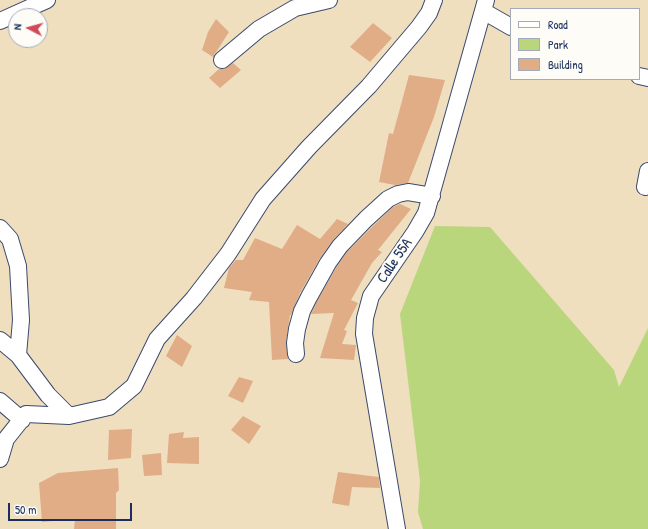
<!DOCTYPE html>
<html>
<head>
<meta charset="utf-8">
<style>
  body { margin:0 }
  #map { position:relative; width:648px; height:529px; overflow:hidden; background:#efdfbf; font-family:"Patrick Hand",sans-serif }
  canvas { display:block }
  .legend { position:absolute; left:510px; top:8px; width:130px; height:72px; box-sizing:border-box; background:#fdfcf7; border:1px solid #a3aaba; margin:0; padding:5px 7px; list-style:none; font-size:12px; color:#1b2f5e }
  .legend li { display:flex; align-items:center; gap:8px; height:20px }
  .legend b { width:20px; border:1px solid #a3aaba }
  .north { position:absolute; left:8px; top:8px; width:40px; height:40px; box-sizing:border-box; background:#fdfcf7; border:1px solid #a3aaba; border-radius:50%; rotate:276deg; font-size:11px; font-weight:700; line-height:16px; text-align:center; color:#1b2f5e }
  .north::after { content:''; display:block; margin:auto; width:14px; height:18px; background:#d1495b; clip-path:polygon(50% 0,100% 100%,50% 72%,0 100%) }
  .scale { position:absolute; left:8px; top:503px; width:124px; height:18px; box-sizing:border-box; border:2px solid #1b2f5e; border-top:0; padding-left:5px; font-size:12px; line-height:14px; white-space:nowrap; color:#1b2f5e; -webkit-text-stroke:3px #fdfcf7; paint-order:stroke }
</style>
</head>
<body>
<div id="map">
<canvas width="648" height="529"></canvas>
<ul class="legend">
<li><b style="height:5px;background:#fff"></b>Road</li>
<li><b style="height:11px;background:#b9d67c"></b>Park</li>
<li><b style="height:11px;background:#e0ad87"></b>Building</li>
</ul>
<div class="north">N</div>
<div class="scale">50 m</div>
</div>
<script>
const g = document.querySelector('canvas').getContext('2d');
g.lineJoin = 'round';
function fillPath(path, color) { g.fillStyle = color; g.fill(path, 'evenodd'); }
const poly = rows => new Path2D(rows.map(r => 'M' + r).join(''));
function stroke(path, color, width, dash) { g.strokeStyle = color; g.lineWidth = width; g.lineCap = dash ? 'butt' : 'round'; g.setLineDash(dash || []); g.stroke(path); }
function drawText(font, color, halo, rows, align = 'center') {
  g.font = font + ' "Patrick Hand",sans-serif'; g.lineWidth = 4; g.setLineDash([]); g.textBaseline = 'middle'; g.strokeStyle = halo; g.fillStyle = color; for (const [text, x, y, turn = 0] of rows) {
    g.save(); g.translate(x, y); g.rotate((+turn || 0) * Math.PI / 180); g.textAlign = isNaN(turn) ? turn : align; if (halo) g.strokeText(text, 0, 0); g.fillText(text, 0, 0); g.restore();
  }
}
fillPath(poly([
  [435,226,490,227,614,370,619,387,648,328,648,529,423,529,418,512,420,481,400,314]
]), '#b9d67c');
fillPath(poly([
  [216,19,229,32,213,57,202,50,208,32],
  [373,23,392,38,370,62,350,47],
  [233,63,241,70,220,88,209,78,219,69,224,69],
  [409,75,445,80,434,117,408,183,395,185,379,182,389,133,393,134],
  [400,204,411,209,378,250,382,252,372,263,351,300,358,303,344,330,347,331,342,344,356,345,354,360,320,358,334,313,311,314,317,301,336,268,347,252,373,226,393,207],
  [337,219,348,224,333,240,320,258,300,293,291,315,290,315,286,342,288,359,272,360,269,302,249,300,252,292,224,288,229,268,236,260,243,260,255,238,282,249,297,225,320,239],
  [177,335,192,346,182,367,166,356],
  [239,377,253,381,243,403,228,396],
  [243,416,261,426,249,444,231,430],
  [132,429,131,458,108,460,109,430],
  [184,432,183,438,199,437,199,464,167,463,169,434],
  [161,453,162,475,144,476,142,455],
  [118,468,119,490,116,493,116,529,74,529,75,519,42,522,39,483,58,473],
  [338,472,379,477,380,488,352,487,349,506,332,503]
]), '#e0ad87');
const minor = poly([
  [483,11,511,27],
  [0,21,47,0],
  [222,60,259,29,295,8,329,0],
  [639,76,648,78],
  [645,187,648,171],
  [0,228,10,239,18,266,21,320,18,355],
  [0,340,18,355,48,395,69,416],
  [296,354,295,343,297,329,302,311,309,297,328,263,340,246,366,219,388,199,398,194,408,192,432,196],
  [0,401,22,420],
  [0,459,6,439,26,414,69,416,109,407,134,386,157,339,194,298,228,254,263,199,309,147,369,86,419,27,429,13,434,0],
  [397,529,364,334,365,318,371,296,415,232,426,213,486,0]
]);
stroke(minor, '#3b496d', 18);
stroke(minor, '#fff', 16);
drawText('15px', '#1b2f5e', '#fdfcf7', [
  ["Calle 55A",395,261,-56]
]);
</script>
</body>
</html>
